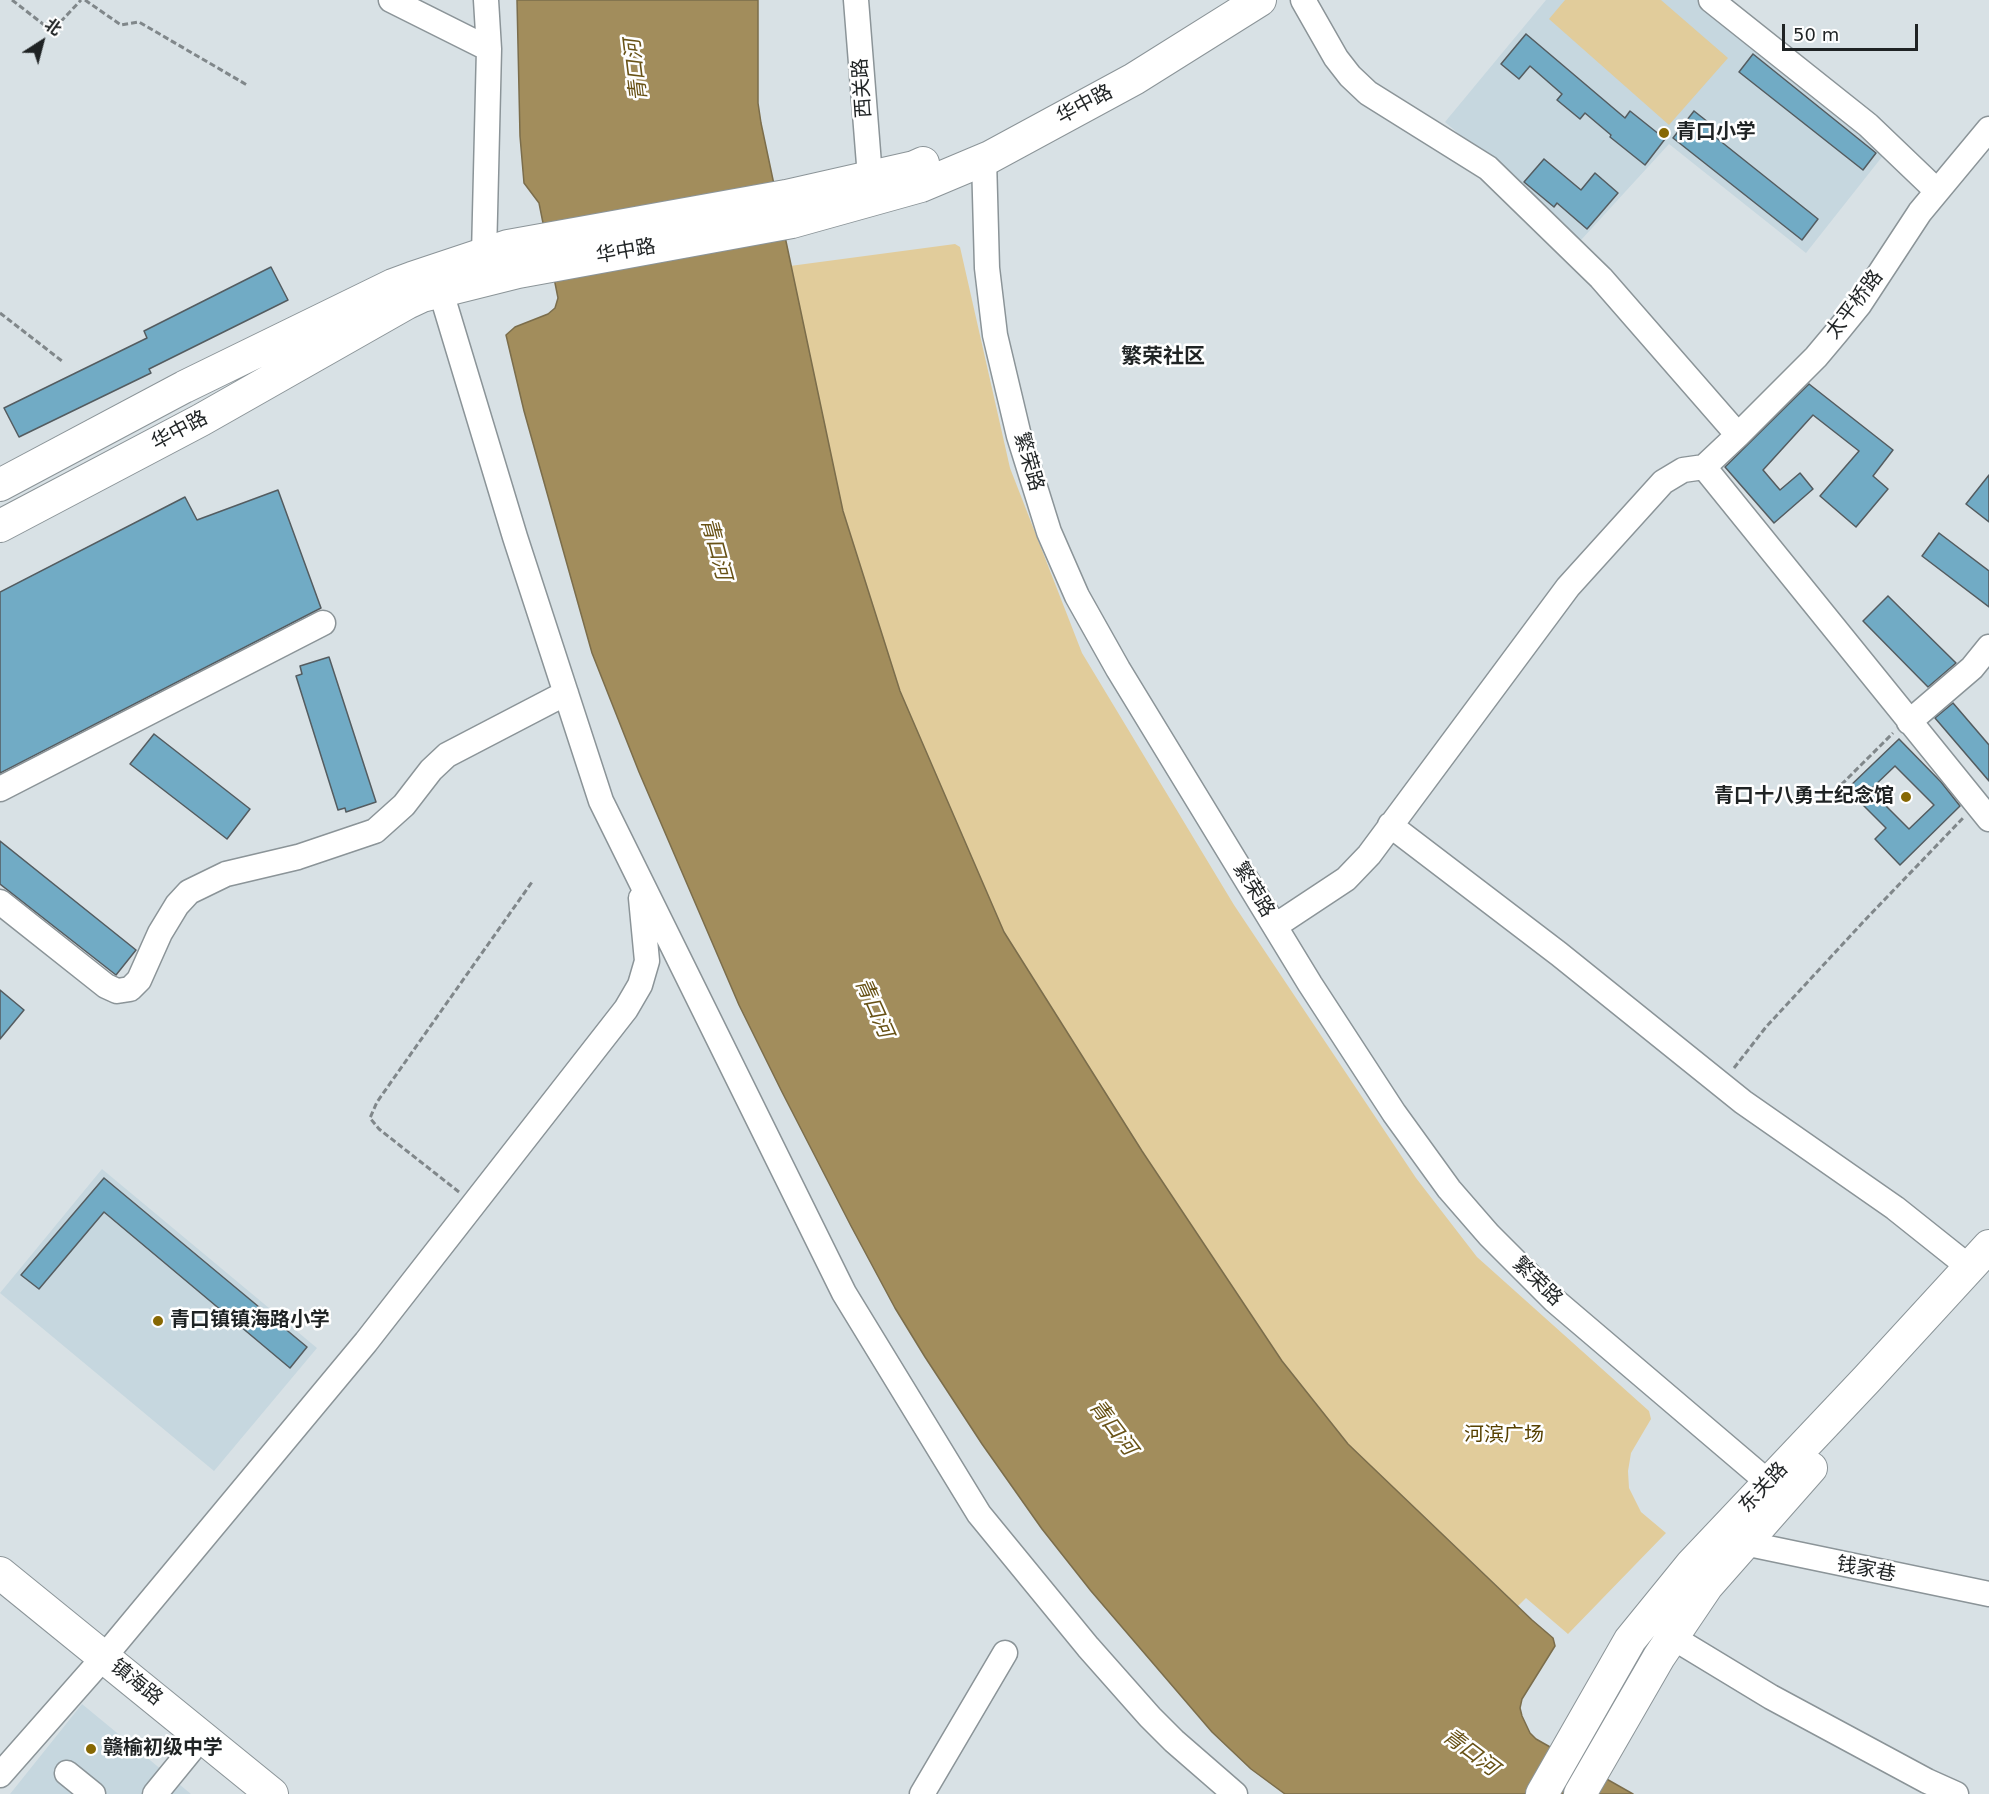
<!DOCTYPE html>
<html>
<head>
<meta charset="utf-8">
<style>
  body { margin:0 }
  #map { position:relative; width:1989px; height:1794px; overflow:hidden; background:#d8e1e5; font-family:"DejaVu Sans","Noto Sans SC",sans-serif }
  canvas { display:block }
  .north { position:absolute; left:12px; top:12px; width:60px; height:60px; -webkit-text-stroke:4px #fff; paint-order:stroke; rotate:36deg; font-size:16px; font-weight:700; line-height:24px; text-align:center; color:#1f2324 }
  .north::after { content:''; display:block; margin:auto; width:21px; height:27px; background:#1f2324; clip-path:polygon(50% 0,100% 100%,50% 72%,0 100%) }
  .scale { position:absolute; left:1782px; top:24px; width:136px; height:27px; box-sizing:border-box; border:3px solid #1f2324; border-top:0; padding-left:8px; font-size:18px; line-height:21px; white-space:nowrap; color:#1f2324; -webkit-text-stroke:4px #fff; paint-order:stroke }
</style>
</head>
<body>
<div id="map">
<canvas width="1989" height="1794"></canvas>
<div class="north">北</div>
<div class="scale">50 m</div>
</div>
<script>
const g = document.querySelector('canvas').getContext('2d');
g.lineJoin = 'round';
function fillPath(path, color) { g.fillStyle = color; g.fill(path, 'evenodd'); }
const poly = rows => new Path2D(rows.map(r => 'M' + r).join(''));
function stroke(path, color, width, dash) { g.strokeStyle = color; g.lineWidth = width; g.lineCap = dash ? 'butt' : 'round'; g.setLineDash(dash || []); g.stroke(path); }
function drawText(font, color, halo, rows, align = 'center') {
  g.font = font + ' "DejaVu Sans","Noto Sans SC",sans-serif'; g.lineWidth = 5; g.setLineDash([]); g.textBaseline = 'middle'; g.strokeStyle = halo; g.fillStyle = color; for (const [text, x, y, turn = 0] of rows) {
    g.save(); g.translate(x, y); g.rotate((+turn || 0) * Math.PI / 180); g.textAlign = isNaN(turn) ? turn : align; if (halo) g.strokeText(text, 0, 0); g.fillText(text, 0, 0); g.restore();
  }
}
fillPath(poly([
  [1546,0,1701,0,1889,148,1806,253,1669,144,1581,240,1445,122],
  [102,1169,317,1348,214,1471,0,1293],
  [82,1704,191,1794,10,1794]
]), '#c6d7df');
fillPath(poly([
  [1565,0,1661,0,1728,58,1669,125,1549,19],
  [955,244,960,247,1010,468,1082,653,1234,905,1416,1178,1477,1257,1649,1411,1651,1419,1631,1453,1628,1471,1629,1488,1641,1512,1666,1533,1568,1634,1526,1598,1518,1606,1348,1444,1282,1361,1142,1151,1004,932,900,691,843,511,790,266]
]), '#e1cc9b');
const water = poly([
  [517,0,758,0,758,103,761,123,843,511,900,691,1004,932,1142,1151,1282,1361,1348,1444,1532,1620,1553,1638,1555,1646,1522,1699,1520,1708,1522,1716,1530,1733,1536,1739,1633,1794,1285,1794,1251,1769,1212,1732,1091,1591,1042,1529,982,1444,925,1357,895,1308,851,1226,782,1092,739,1005,639,772,592,653,524,411,506,335,515,327,548,314,555,308,558,298,539,203,524,183,520,136,517,0]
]);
fillPath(water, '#a28d5c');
stroke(water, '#7b6d4b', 1.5);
const building = poly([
  [1526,34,1625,118,1630,111,1665,139,1645,165,1610,137,1611,135,1585,113,1580,119,1557,100,1562,94,1530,66,1519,79,1501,64,1526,34],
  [1753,54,1876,153,1863,170,1739,72,1753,54],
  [1694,111,1713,126,1709,132,1818,219,1802,240,1673,138,1694,111],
  [1544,159,1581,190,1595,173,1618,193,1587,229,1557,203,1554,207,1524,182,1544,159],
  [271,267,288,300,149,369,151,373,19,437,4,408,147,338,144,331,271,267],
  [1809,384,1893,450,1873,476,1888,489,1856,527,1820,496,1859,451,1813,415,1763,470,1780,490,1800,473,1813,489,1774,523,1725,467,1809,384],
  [1989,475,1989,522,1966,504,1989,475],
  [278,490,321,608,0,773,0,592,185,497,197,520,278,490],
  [1939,533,1989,571,1989,607,1922,556,1939,533],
  [1888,596,1956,663,1928,687,1863,621,1888,596],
  [329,657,376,802,346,812,345,808,338,810,296,676,302,674,300,666,329,657],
  [1953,703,1989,745,1989,781,1935,718,1953,703],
  [154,734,250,809,227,839,130,764,154,734],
  [1899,739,1941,782,1960,806,1900,865,1875,839,1886,828,1847,789,1899,739],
  [1895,766,1934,805,1909,829,1870,790,1895,766],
  [0,841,136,950,116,975,0,884,0,841],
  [0,990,24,1010,0,1039,0,990],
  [104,1178,307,1347,290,1368,104,1212,39,1289,21,1275,104,1178]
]);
fillPath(building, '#71abc5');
stroke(building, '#545c60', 1.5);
const minor = poly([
  [391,0,489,49],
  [856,0,870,177],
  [1303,0,1336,58,1350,76,1368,93,1488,168,1601,278,1738,435],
  [1711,0,1868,125,1937,191],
  [984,159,987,268,995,335,1019,436,1049,532,1077,596,1118,669,1310,984,1394,1113,1449,1189,1489,1235,1554,1300,1769,1483],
  [484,255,489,49,486,0],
  [441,292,515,537,601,801,844,1293,979,1514,1088,1647,1150,1717,1174,1741,1235,1794],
  [1704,467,1989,819],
  [1704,467,1738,435,1816,357,1837,332,1859,305,1920,212,1989,129],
  [1909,722,1972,668,1989,647],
  [0,789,323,623],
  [1390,825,1559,954,1743,1102,1895,1208,1969,1267],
  [0,902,106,986,117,991,130,989,139,980,160,933,177,905,189,892,226,874,298,857,375,831,404,805,431,770,447,755,566,693],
  [1275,926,1346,879,1369,855,1568,587,1663,482,1683,470,1704,467],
  [1744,1543,1989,1594],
  [1672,1637,1771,1697,1927,1781,1956,1794],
  [67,1773,93,1794],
  [0,1775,104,1657,366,1342,626,1009,640,985,647,961,641,898],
  [155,1794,191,1750],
  [922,1794,1005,1653]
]);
const major = poly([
  [0,485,184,387,393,285,412,278,508,246,786,196,914,167,923,163],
  [0,526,201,420,407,303,422,296,518,272,792,222,921,186,990,157,1134,79,1260,0],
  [0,1573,272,1794],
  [1542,1794,1630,1640,1691,1565,1867,1379,1989,1246],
  [1580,1794,1659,1657,1707,1586,1811,1468]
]);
stroke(minor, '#8b9498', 27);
stroke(major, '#8b9498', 34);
stroke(poly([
  [12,0,52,31,81,0],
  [85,0,121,25,139,22,247,85],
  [0,313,62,361],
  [1835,791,1893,733],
  [1734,1068,1766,1027,1865,920,1963,818],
  [459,1192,379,1129,370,1118,377,1102,532,882]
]), '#80878a', 3, [6, 3]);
stroke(minor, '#fff', 24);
stroke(major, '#fff', 32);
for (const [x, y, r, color] of [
  [1664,133,6,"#876803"],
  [1906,797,6,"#876803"],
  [158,1321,6,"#876803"],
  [91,1749,6,"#876803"]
]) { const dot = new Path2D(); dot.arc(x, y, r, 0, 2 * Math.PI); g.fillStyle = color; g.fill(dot); stroke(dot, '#fff', 2); }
drawText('20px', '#1f2324', '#fff', [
  ["西关路",863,88,-94],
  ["华中路",1085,105,-28],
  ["华中路",626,252,-10],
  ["太平桥路",1855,305,-53],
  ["华中路",180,431,-28],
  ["繁荣路",1028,462,74],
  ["繁荣路",1253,890,59],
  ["繁荣路",1537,1282,44],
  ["东关路",1764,1488,-47],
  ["钱家巷",1866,1570,11],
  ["镇海路",136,1683,39]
]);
drawText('bold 20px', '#1f2324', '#fff', [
  ["青口小学",1676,133],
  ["青口十八勇士纪念馆",1894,797,"right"],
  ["青口镇镇海路小学",170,1321],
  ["赣榆初级中学",103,1749]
], 'left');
drawText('20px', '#574100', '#fff', [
  ["河滨广场",1504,1436]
]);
drawText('italic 21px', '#685216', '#fff', [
  ["青口河",637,70,-97],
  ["青口河",715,549,75],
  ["青口河",873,1008,66],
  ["青口河",1112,1428,53],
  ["青口河",1470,1753,37]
]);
drawText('bold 21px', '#1f2324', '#fff', [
  ["繁荣社区",1163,358]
]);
</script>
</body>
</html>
